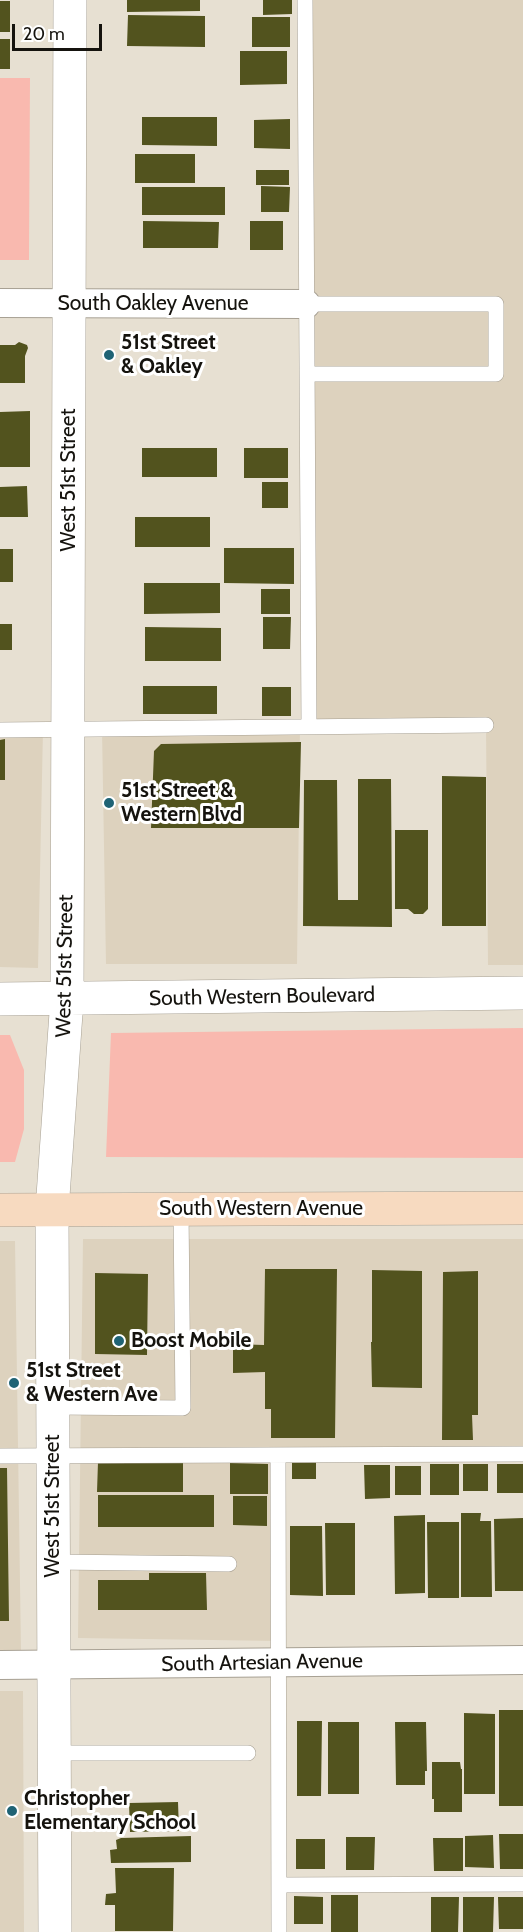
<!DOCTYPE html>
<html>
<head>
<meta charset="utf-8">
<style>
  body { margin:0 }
  #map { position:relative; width:523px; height:1932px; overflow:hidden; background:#e7e0d2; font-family:Cabin,sans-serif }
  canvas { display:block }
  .scale { position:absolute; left:12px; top:24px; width:90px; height:27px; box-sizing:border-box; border:3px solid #15130e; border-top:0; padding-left:8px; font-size:18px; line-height:21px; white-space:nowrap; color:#15130e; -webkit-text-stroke:4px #fff; paint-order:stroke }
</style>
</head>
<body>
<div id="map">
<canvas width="523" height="1932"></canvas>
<div class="scale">20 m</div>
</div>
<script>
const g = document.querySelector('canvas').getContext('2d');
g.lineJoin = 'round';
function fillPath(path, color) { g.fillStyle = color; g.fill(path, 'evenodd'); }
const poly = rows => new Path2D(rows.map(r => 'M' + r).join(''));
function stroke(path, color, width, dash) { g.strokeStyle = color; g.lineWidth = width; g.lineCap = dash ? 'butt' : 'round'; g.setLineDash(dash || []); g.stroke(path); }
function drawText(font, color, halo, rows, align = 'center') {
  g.font = font + ' Cabin,sans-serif'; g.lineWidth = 6; g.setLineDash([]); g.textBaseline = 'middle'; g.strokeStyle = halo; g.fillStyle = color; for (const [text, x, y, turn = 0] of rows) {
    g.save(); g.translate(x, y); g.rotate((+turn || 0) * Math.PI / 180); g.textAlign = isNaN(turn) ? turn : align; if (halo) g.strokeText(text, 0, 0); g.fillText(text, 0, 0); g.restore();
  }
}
fillPath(poly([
  [305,0,523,0,523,965,488,965,486,725,309,727],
  [300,727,297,964,106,964,102,729],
  [43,729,38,968,0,967,0,730],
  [83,1239,523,1239,523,1454,278,1455,279,1641,78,1638],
  [0,1241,15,1241,21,1652,0,1652],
  [0,1691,23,1691,24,1932,0,1932]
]), '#ddd2be');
fillPath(poly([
  [0,78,30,78,29,260,0,260],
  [523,1028,523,1158,106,1157,111,1033],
  [0,1035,10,1035,24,1070,24,1129,15,1162,0,1162]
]), '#f9b9af');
fillPath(poly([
  [127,0,200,0,200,11,127,12],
  [263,0,292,0,292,14,263,15],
  [0,1,10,1,10,32,0,32],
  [128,15,205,16,205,47,127,46],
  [252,17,290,17,290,47,252,47],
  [0,39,10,39,10,69,0,69],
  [240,51,287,51,287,84,240,85],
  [142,117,217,117,217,146,142,145],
  [290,119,290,149,254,148,254,120],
  [135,154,195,154,195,183,135,183],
  [256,170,289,170,289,185,256,185],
  [261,186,290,187,289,212,261,212],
  [142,187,225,187,225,215,142,215],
  [143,221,219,222,218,248,143,248],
  [250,221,283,221,283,250,250,250],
  [19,342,27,345,28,348,25,356,25,383,0,383,0,345,15,345],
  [30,411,30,467,0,467,0,412],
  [142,448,217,448,217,477,142,477],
  [244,448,288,448,288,478,244,478],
  [262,482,288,482,288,508,262,508],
  [27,486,28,517,0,517,0,487],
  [135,517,210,517,210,547,135,547],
  [224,548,294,548,294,584,224,583],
  [0,549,13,549,13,582,0,582],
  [144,583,220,583,220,613,144,614],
  [261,589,290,589,290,614,261,614],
  [263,617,291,617,290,649,263,649],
  [0,624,12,624,12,650,0,650],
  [145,627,221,628,221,661,145,661],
  [143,686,217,686,217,714,143,714],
  [262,687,291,687,291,716,262,716],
  [5,739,5,780,0,780,0,740],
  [301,742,299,828,151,828,154,751,161,744],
  [442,776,486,777,486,926,442,926],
  [358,779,391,779,392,927,303,926,304,780,337,780,338,900,358,900],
  [395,830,428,830,428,909,423,914,414,914,408,909,395,909],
  [265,1269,337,1269,335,1438,271,1438,271,1409,265,1409,265,1372,233,1373,233,1344,264,1345],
  [372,1270,422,1271,422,1388,372,1387,371,1342,372,1342],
  [478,1271,478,1415,472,1415,473,1440,442,1440,443,1272],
  [95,1273,148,1274,147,1355,95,1354],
  [98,1462,183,1462,183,1492,97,1492],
  [292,1462,316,1462,316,1479,292,1479],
  [230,1463,268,1464,268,1494,230,1494],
  [430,1464,459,1464,459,1495,430,1495],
  [463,1464,488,1464,488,1491,463,1491],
  [497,1464,523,1464,523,1493,497,1493],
  [364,1465,390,1465,390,1498,365,1499],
  [395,1466,421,1466,421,1495,395,1495],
  [0,1468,7,1468,9,1621,0,1621],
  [98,1495,214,1495,214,1527,98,1527],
  [233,1496,267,1496,267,1526,233,1525],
  [461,1513,481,1513,480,1521,491,1521,492,1597,461,1597],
  [425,1515,425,1593,395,1594,394,1516],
  [523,1518,523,1591,495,1591,494,1519],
  [427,1522,459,1522,459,1598,428,1598],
  [325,1523,355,1523,355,1595,326,1595],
  [290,1526,322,1526,323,1596,290,1595],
  [149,1573,206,1573,207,1610,98,1610,98,1580,149,1580],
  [499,1710,523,1710,523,1806,499,1806],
  [464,1713,495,1714,495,1794,464,1794],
  [297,1721,322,1721,321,1796,297,1796],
  [328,1722,359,1722,359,1794,328,1794],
  [395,1722,426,1722,427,1771,425,1771,425,1785,396,1785],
  [432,1762,460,1762,461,1769,462,1769,462,1812,434,1812,434,1799,432,1799],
  [178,1802,179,1831,130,1832,129,1803],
  [499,1834,523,1834,523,1869,500,1869],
  [493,1835,494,1868,465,1867,465,1836],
  [191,1836,191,1862,111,1863,110,1850,117,1849,116,1840,121,1838],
  [346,1837,375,1837,374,1870,346,1870],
  [433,1838,463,1838,463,1871,434,1871],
  [296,1839,325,1839,325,1869,296,1869],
  [115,1868,174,1868,173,1931,115,1931,115,1905,105,1905,106,1894,116,1893],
  [331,1895,358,1895,358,1932,331,1932],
  [294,1896,323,1897,323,1924,294,1924],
  [431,1897,459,1897,458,1932,431,1932],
  [463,1897,494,1897,493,1932,463,1932],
  [498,1897,523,1897,523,1929,499,1929]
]), '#52531e');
const service = poly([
  [305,0,309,727],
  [306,304,496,304,496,374,307,374],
  [0,730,486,725],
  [53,1407,183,1408,181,1209],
  [278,1455,279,1932],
  [0,1456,523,1454],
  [53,1562,229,1564],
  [55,1753,248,1753],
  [279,1885,523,1884]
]);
const minor = poly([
  [0,303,306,304],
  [0,1665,523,1660]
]);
const tertiary = poly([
  [0,999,523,993],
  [55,1932,52,1210,67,999,70,0]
]);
const secondary = poly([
  [0,1210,523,1208]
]);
stroke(service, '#a7a093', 16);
stroke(minor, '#a7a093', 30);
stroke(tertiary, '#a7a093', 34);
stroke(secondary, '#a7a093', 34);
stroke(service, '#fff', 15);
stroke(minor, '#fff', 28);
stroke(tertiary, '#fff', 33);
stroke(secondary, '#f7dac0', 33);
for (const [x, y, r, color] of [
  [109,355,6,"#1f6375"],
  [109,803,6,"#1f6375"],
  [119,1341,6,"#1f6375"],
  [14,1383,6,"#1f6375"],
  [12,1811,6,"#1f6375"]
]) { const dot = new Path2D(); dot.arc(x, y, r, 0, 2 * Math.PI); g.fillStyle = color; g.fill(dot); stroke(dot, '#fff', 2); }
drawText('21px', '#15130e', '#fff', [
  ["South Oakley Avenue",153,304],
  ["West 51st Street",69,480,-90],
  ["West 51st Street",65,966,-89],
  ["South Western Boulevard",262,997,-1],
  ["South Western Avenue",261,1209],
  ["West 51st Street",53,1506,-90],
  ["South Artesian Avenue",262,1663,-1]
]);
drawText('bold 21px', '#15130e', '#fff', [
  ["51st Street",121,343],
  ["& Oakley",121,367],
  ["51st Street &",121,791],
  ["Western Blvd",121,815],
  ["Boost Mobile",131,1341],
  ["51st Street",26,1371],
  ["& Western Ave",26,1395],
  ["Christopher",24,1799],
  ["Elementary School",24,1823]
], 'left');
</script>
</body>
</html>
